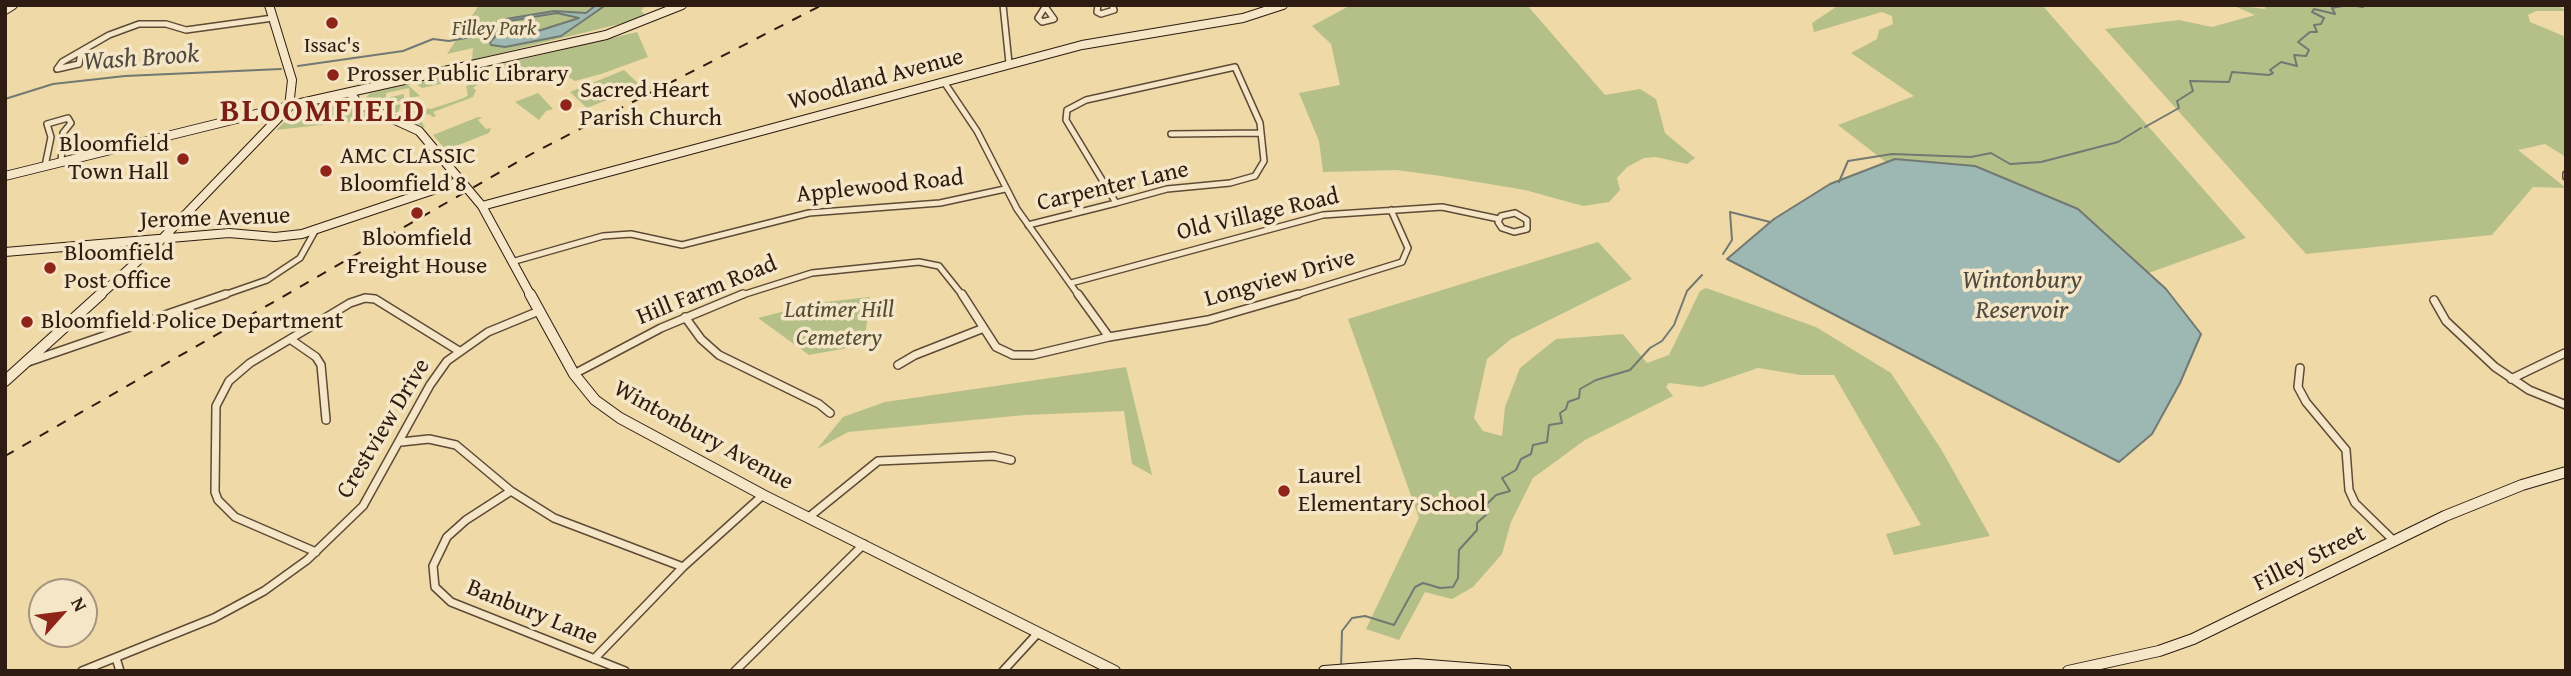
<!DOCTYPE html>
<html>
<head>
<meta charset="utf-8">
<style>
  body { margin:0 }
  #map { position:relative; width:2571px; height:676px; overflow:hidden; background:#eed9a7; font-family:"Gentium Book Plus",serif }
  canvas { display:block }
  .frame { position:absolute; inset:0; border:7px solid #2e1b11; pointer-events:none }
  .north { position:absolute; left:28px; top:578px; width:70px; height:70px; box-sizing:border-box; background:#f4e6c6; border:2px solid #a5957e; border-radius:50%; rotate:62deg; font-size:19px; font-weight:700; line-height:28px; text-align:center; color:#2e1b11 }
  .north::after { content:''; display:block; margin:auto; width:24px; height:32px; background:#8f2418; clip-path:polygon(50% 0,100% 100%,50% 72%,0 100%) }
</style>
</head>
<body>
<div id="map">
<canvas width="2571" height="676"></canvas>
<div class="frame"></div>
<div class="north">N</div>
</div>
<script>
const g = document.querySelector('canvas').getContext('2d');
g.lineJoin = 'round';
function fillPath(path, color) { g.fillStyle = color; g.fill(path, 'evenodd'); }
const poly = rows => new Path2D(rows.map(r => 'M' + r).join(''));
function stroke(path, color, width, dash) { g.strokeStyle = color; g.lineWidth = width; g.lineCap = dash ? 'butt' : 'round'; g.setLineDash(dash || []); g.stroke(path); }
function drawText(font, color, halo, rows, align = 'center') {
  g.font = font + ' "Gentium Book Plus",serif'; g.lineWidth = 7; g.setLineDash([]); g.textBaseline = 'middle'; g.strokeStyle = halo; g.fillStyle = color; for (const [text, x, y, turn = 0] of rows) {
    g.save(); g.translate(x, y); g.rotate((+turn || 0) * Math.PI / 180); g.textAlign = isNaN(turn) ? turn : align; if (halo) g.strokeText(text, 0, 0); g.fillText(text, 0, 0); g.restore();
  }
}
fillPath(poly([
  [479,5,646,5,641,11,648,17,472,60,473,48,447,54],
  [1351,5,1527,5,1605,95,1640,89,1656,99,1665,133,1695,158,1687,164,1656,157,1644,158,1627,167,1617,178,1620,190,1609,202,1583,206,1525,190,1441,176,1396,170,1323,172,1319,141,1299,93,1340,85,1331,44,1312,26],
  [1839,5,2042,5,2246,238,2079,298,1913,183,1838,125,1914,96,1851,53,1877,39,1879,30,1893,24,1892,16,1882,12,1814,32,1812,23],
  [2232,5,2265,9,2265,5,2558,5,2566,11,2536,11,2528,15,2530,22,2566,37,2566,157,2545,144,2518,150,2566,188,2533,187,2492,235,2306,254,2105,29,2179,20,2212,27,2255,15],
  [637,32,648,57,601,74,575,81,563,74,539,70,505,76,503,64],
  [483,66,487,70,478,72,479,78,485,79,473,88,476,90,473,97,433,112,436,116,433,117,429,114,419,117,425,128,402,117,421,108,431,109,464,98,468,95,466,86,478,82,477,76,422,88,415,83,417,80],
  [624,70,641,86,587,108,570,92],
  [407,84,420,96,410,98,409,88,386,93,386,98,404,94,404,100,395,102,396,105,401,104,398,113,364,100,370,93],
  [538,93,553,109,546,111,539,120,515,102],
  [337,99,383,118,276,130,298,109],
  [478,117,482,117,478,120,486,129,491,128,489,133,446,150,433,135],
  [1598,242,1632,279,1511,339,1487,359,1474,418,1483,431,1502,436,1505,407,1520,368,1556,339,1623,334,1647,363,1669,355,1700,291,1706,288,1816,327,1891,373,1941,449,1990,536,1894,555,1886,534,1921,525,1834,375,1801,375,1758,368,1702,387,1669,383,1666,387,1673,396,1585,440,1533,478,1511,522,1502,554,1473,587,1452,599,1425,592,1399,640,1366,629,1419,518,1348,319],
  [870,297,864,345,809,355,758,318,816,303],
  [1126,367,1152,475,1132,464,1124,411,1025,415,848,432,817,449,843,417,885,402]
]), '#b5c089');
const water = poly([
  [596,5,603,7,561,36,505,47,491,45,490,42,496,36,486,32,506,19,554,11,586,13,596,5],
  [557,13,579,18,535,32,511,29,498,34,491,32,509,21,557,13],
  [1895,159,1975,166,2078,209,2166,289,2201,334,2180,383,2152,434,2119,462,1727,259,1774,219,1830,184,1895,159]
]);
fillPath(water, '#9db8b2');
stroke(water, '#717972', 2);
stroke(poly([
  [2349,5,2363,7,2361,5],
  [298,66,403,51,433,39,449,41,488,34],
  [5,99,53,84,125,76,281,69],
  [2145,127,2179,108,2177,101,2193,91,2190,81,2229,82,2232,72,2269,75,2273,73,2270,70,2281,62,2297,66,2294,55,2306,56,2309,50,2298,42,2310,32,2317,32,2314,25,2321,24,2324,18,2312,12,2314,9,2335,14,2332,8,2348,5],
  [1839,182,1848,161,1892,154,1971,157,1991,153,2010,164,2041,162,2118,142,2141,128],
  [1723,254,1732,240,1730,212,1770,222],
  [1341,667,1342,631,1352,618,1365,616,1394,625,1415,587,1423,583,1440,588,1453,587,1458,578,1459,550,1477,530,1477,523,1488,513,1487,504,1496,495,1510,491,1502,478,1516,470,1521,459,1531,454,1533,445,1547,442,1549,425,1562,423,1560,413,1566,409,1568,402,1579,398,1580,389,1596,380,1630,370,1650,348,1662,341,1674,325,1687,291,1702,275]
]), '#717972', 2);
const streetFar1 = poly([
  [1003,5,1009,63],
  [1044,5,1054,19,1042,22,1038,18,1045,7],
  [1098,5,1097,12,1101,14,1114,10,1112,5],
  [81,53,79,64,57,69,62,62,109,35,139,24,166,24,186,30,273,18],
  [1235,67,1260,123,1264,161,1255,176,1230,183,1167,189,1116,203,1066,120,1067,110,1086,100,1235,67],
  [944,82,977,131,1017,209,1079,296],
  [1171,134,1261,133],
  [45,166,51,137,47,124,68,118,71,123,63,133,61,162],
  [2566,174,2566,177],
  [1515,213,1527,220,1527,229,1514,232,1502,228,1498,222,1501,216,1515,213],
  [1028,225,1116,203],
  [515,261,603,236,631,234,682,245,809,213,940,203,1005,189],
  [1071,283,1323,215,1442,207,1499,219],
  [221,296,267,280,300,258,315,231],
  [739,296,812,273,919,262,939,266,963,296],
  [1292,296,1402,262,1408,248,1391,210]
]);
const street = poly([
  [962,294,996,347,1013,355,1033,355,1109,337,1208,320,1298,294],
  [1078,294,1109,337],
  [2434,300,2446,321,2495,367,2529,390,2566,405],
  [685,317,701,339,719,355,819,404,830,413],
  [290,339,316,357,321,365,326,420],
  [28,362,226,294],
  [898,365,915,355,984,328],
  [2300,368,2298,387,2306,402,2346,450,2349,490,2355,503,2394,541],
  [574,374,661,328,743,294],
  [2511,379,2565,353],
  [401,442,429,439,456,445,511,491,554,518,683,567],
  [511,491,466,520,447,537,433,566,435,587,451,602,625,671],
  [809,517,878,461,994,456,1011,460],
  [316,552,235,517,218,500,215,492,216,406,229,381,250,363,350,303,365,298,375,299,459,351],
  [116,658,120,671],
  [594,659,683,567,763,495],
  [82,671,214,618,264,591,307,560,363,506,430,385,447,361,488,332,539,311],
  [735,671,864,544],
  [1003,671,1037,634]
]);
const secondaryFar1 = poly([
  [269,5,292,80,289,107],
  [5,10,13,5],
  [350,93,358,103,419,131,482,206,531,296],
  [5,176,301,103,606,35,682,5],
  [482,206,1082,45,1243,18,1283,5],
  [5,252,229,233,275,237,302,234,460,181],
  [99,296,162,239,288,108]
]);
const secondary = poly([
  [530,294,574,374,595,400,620,418,763,495,1115,671],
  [5,381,101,294],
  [1324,671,1416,664,1506,671],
  [2068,671,2159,651,2193,639,2445,516,2522,485,2566,472]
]);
stroke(streetFar1, '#5e4a36', 8);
stroke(street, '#5e4a36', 10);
stroke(secondaryFar1, '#2e1b11', 10);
stroke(secondary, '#2e1b11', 12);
stroke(streetFar1, '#f4e6c6', 5);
stroke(street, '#f4e6c6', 7);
stroke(secondaryFar1, '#f4e6c6', 8);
stroke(secondary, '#f4e6c6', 10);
stroke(poly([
  [5,456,535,152,822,5]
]), '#2e1b11', 2, [10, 10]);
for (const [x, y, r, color] of [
  [332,23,7,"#8f2418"],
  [333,75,7,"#8f2418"],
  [566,105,7,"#8f2418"],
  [183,159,7,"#8f2418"],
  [326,171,7,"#8f2418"],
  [417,213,7,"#8f2418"],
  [50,268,7,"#8f2418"],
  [27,322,7,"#8f2418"],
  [1284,491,7,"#8f2418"]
]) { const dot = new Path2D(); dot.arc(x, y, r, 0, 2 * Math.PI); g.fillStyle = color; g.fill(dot); stroke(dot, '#f4e6c6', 2.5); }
drawText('italic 21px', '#564d35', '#f4e6c6', [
  ["Filley Park",494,30]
]);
drawText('21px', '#2e1b11', '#f4e6c6', [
  ["Issac's",332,47]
]);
drawText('24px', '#2e1b11', '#f4e6c6', [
  ["Prosser Public Library",347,75],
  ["Sacred Heart",580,91],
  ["Parish Church",580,119],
  ["Bloomfield",169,145,"right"],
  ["Town Hall",169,173,"right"],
  ["AMC CLASSIC",340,157],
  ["Bloomfield 8",340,185],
  ["Bloomfield",417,239,"center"],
  ["Freight House",417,267,"center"],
  ["Bloomfield",64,254],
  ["Post Office",64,282],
  ["Bloomfield Police Department",41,322],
  ["Laurel",1298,477],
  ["Elementary School",1298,505]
], 'left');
drawText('24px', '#2e1b11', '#f4e6c6', [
  ["Woodland Avenue",876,80,-15],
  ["Applewood Road",880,187,-6],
  ["Carpenter Lane",1113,187,-13],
  ["Old Village Road",1258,215,-13],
  ["Jerome Avenue",215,219,-2],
  ["Longview Drive",1280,279,-16],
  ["Hill Farm Road",707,291,-22],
  ["Crestview Drive",384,429,-59],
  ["Wintonbury Avenue",703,436,29],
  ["Filley Street",2310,559,-26],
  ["Banbury Lane",532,613,22]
]);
drawText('italic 24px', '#564d35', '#f4e6c6', [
  ["Latimer Hill",839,311],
  ["Cemetery",839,339]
]);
drawText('italic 26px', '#4f4a41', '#f4e6c6', [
  ["Wash Brook",141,59,-4],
  ["Wintonbury",2022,281],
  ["Reservoir",2022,311]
]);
g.letterSpacing = '2px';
drawText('bold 32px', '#7a1f14', '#f4e6c6', [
  ["BLOOMFIELD",323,113]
]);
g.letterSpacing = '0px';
</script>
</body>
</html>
